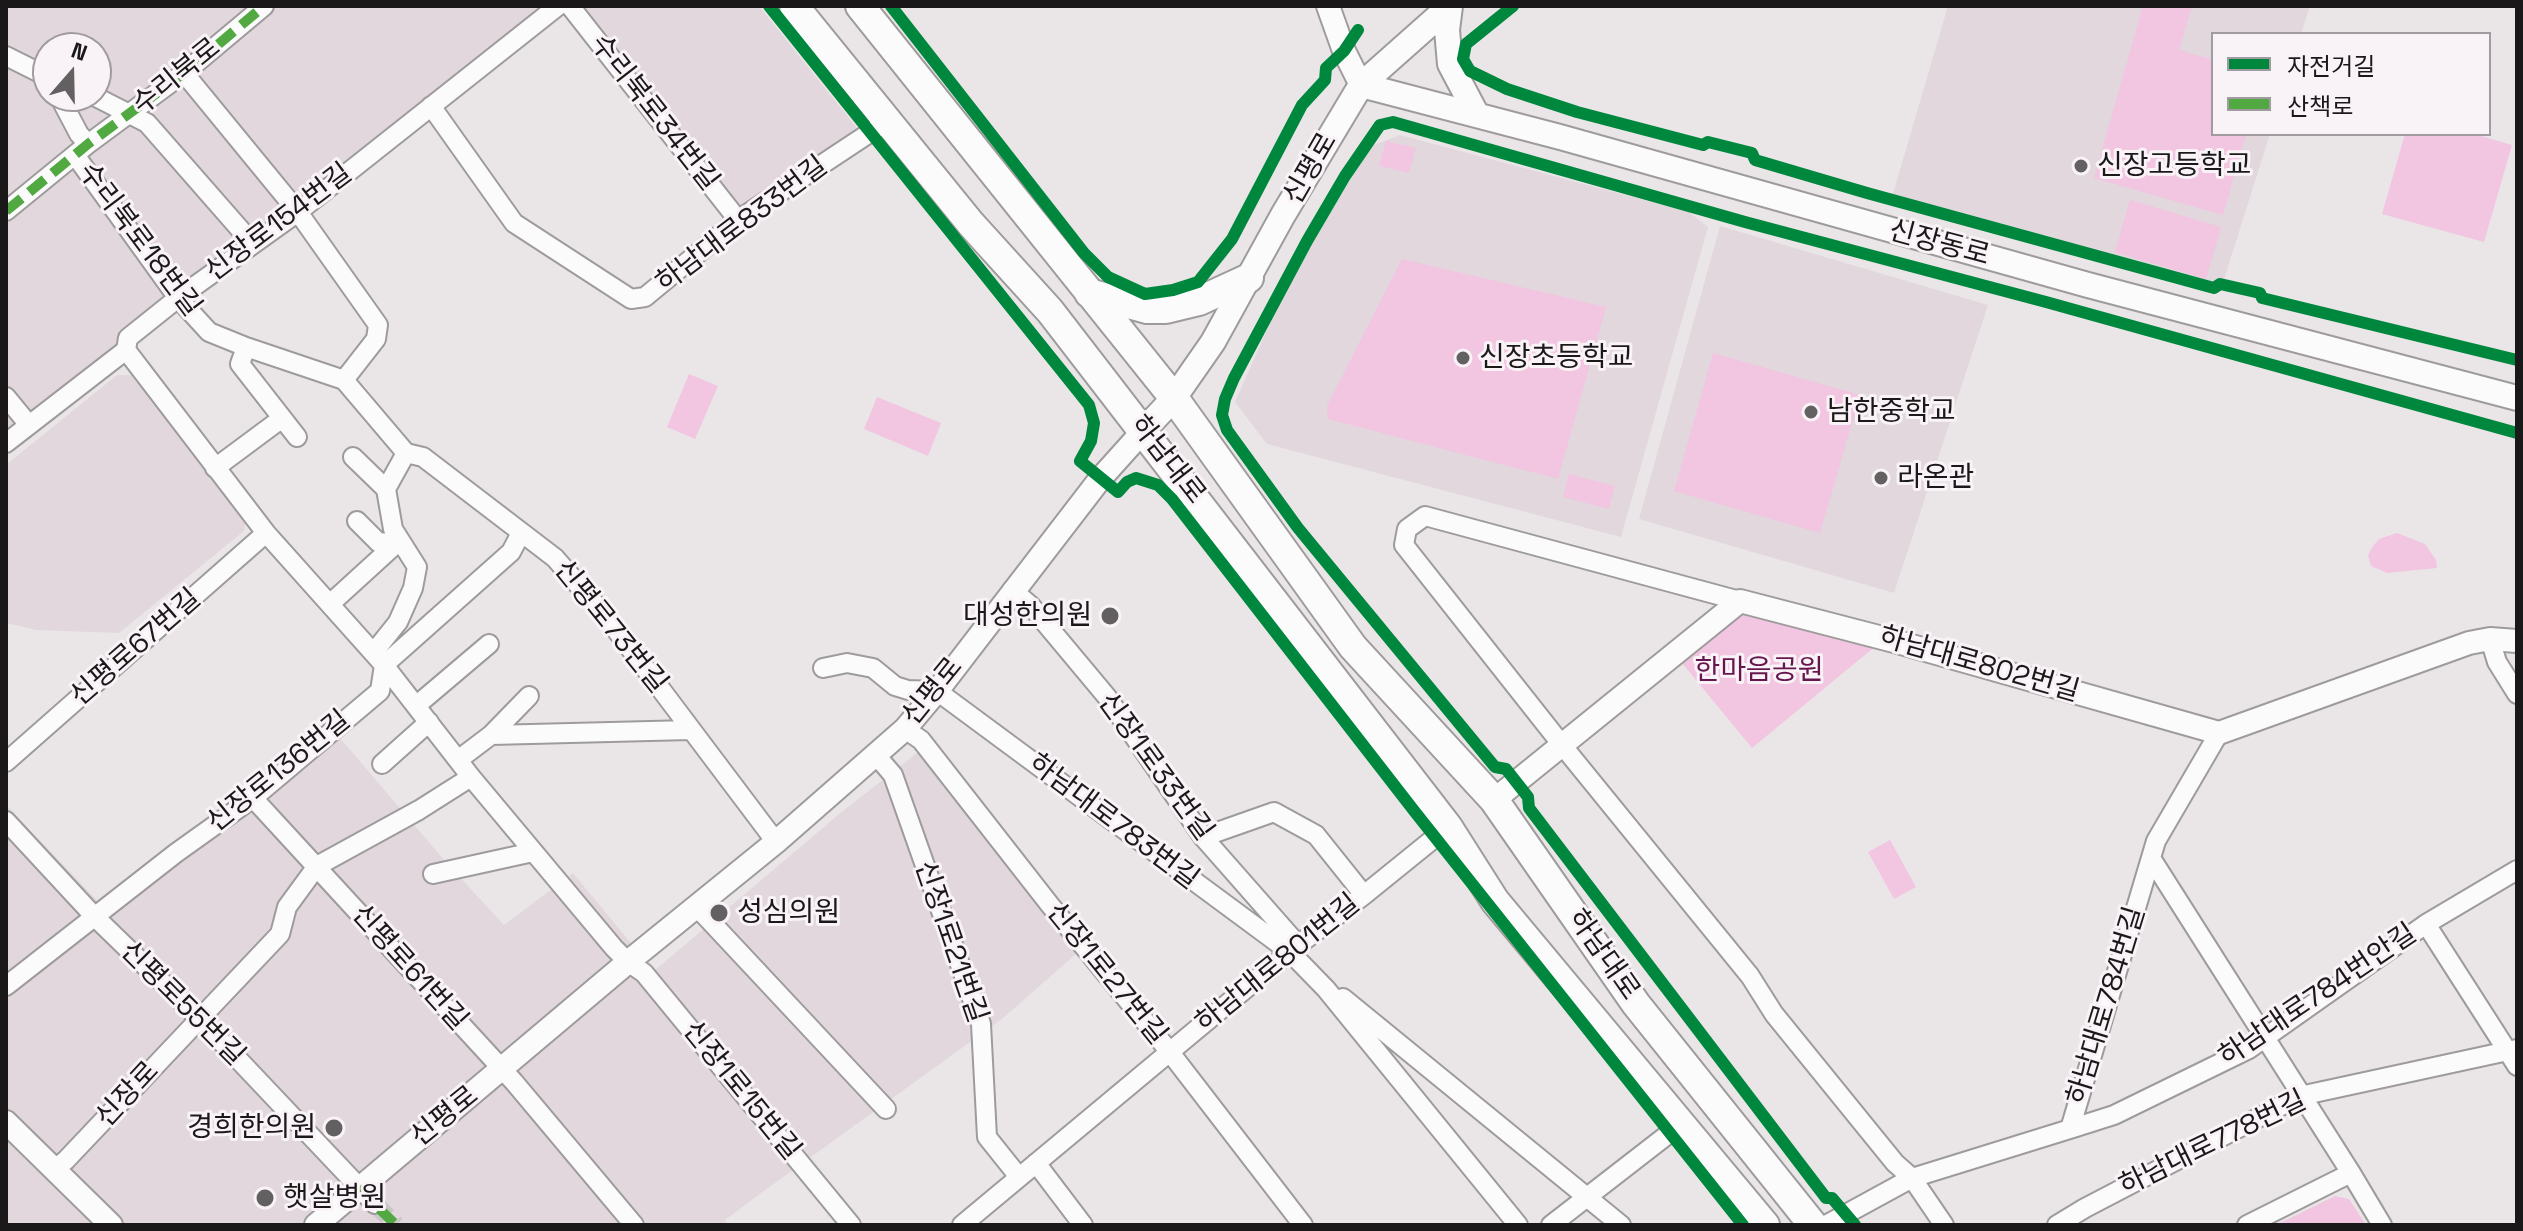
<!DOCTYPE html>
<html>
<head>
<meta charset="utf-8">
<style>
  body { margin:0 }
  #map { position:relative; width:2523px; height:1231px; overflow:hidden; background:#eae6e8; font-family:"Space Grotesk","Noto Sans KR",sans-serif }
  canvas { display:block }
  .frame { position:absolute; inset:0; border:8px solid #1a1819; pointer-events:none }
  .legend { position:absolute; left:2211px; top:32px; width:280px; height:104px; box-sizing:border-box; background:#f9f2f6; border:2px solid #a09b9e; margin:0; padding:10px 14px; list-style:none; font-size:24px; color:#1a1819 }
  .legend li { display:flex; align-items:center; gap:16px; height:40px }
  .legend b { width:40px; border:2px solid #a09b9e }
  .north { position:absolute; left:32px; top:32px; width:80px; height:80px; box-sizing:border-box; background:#f9f2f6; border:2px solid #a09b9e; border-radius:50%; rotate:20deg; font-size:22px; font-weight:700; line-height:32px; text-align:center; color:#1a1819 }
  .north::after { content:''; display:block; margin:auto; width:28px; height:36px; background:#636061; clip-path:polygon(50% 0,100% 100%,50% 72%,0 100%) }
</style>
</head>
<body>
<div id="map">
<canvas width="2523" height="1231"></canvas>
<div class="frame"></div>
<ul class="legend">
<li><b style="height:10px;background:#00873e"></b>자전거길</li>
<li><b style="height:10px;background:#52a942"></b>산책로</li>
</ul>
<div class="north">N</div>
</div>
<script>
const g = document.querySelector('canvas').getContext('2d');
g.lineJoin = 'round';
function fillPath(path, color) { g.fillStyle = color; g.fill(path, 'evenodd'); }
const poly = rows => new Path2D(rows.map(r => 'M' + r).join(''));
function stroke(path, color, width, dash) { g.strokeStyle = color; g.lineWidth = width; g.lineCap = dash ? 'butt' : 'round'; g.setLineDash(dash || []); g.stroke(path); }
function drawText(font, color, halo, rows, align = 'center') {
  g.font = font + ' "Space Grotesk","Noto Sans KR",sans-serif'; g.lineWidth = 6; g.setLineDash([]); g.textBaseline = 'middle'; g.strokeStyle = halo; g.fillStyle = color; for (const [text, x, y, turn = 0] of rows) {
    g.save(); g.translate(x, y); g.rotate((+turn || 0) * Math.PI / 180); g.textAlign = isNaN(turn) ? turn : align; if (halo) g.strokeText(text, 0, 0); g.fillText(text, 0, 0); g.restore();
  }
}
fillPath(poly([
  [6,6,553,6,6,436],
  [48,48,96,48,96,96,48,96],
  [575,6,759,6,857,128,742,212],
  [1948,6,2310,6,2301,34,2213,34,2213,134,2270,134,2220,292,1892,197],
  [1400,135,1689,212,1708,227,1621,537,1267,444,1235,402,1274,314,1313,239,1371,146],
  [1720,226,1988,305,1894,593,1639,519],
  [117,375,133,375,247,517,244,531,119,633,36,630,6,623,6,465],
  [334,731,445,861,504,925,573,873,654,971,838,815,923,748,1085,946,1002,1019,757,1196,725,1220,728,1225,6,1225,6,805,111,915]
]), '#e1d7dd');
fillPath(poly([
  [2143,6,2192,6,2179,50,2213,60,2213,134,2246,134,2223,215,2094,178],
  [2405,134,2474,134,2512,145,2484,242,2382,214],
  [1386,141,1416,148,1409,173,1379,166],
  [2130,200,2221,227,2206,279,2115,252],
  [1402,259,1606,307,1558,479,1328,419,1327,406],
  [1713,353,1860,395,1820,533,1674,491],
  [689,374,718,386,695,439,667,427],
  [877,397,941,423,928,456,864,429],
  [1569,474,1615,486,1609,509,1563,497],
  [2397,533,2425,544,2436,560,2437,568,2387,573,2371,566,2368,555,2373,546,2379,539],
  [1745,611,1877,645,1752,748,1682,663],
  [1890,840,1916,887,1894,899,1868,852],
  [2335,1196,2349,1199,2366,1225,2276,1225]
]), '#f2c5e1');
stroke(poly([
  [375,1204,396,1225]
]), '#cbc7c9', 18, [18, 9]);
const minor = poly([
  [570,6,738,220],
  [6,56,48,77],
  [184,73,298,212,378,325,376,339,344,380,406,453,423,457,555,558,608,619,776,842],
  [59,96,79,134,88,144],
  [94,96,147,123,253,244],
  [431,106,514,223,631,299,645,297,738,220,886,122],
  [75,155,178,298,209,332,246,347,344,380],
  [6,211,88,144,184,73,264,6],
  [246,347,240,364,297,437],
  [126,350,266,533,384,665,471,777,614,948,628,962,644,973,851,1225],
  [6,397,29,425],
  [6,443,126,350,128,338,178,298,298,212,558,6],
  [353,457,386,489,406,453],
  [215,468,281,419],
  [1012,590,1031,606,1107,697,1203,837,1298,945],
  [1740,601,1425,516,1407,529,1404,545,1562,745,1750,976,1774,1014,1895,1163,1912,1178,1944,1225],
  [331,603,399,541,379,543,357,521],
  [2490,639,2497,662,2517,694],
  [374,652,398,622,413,588,417,567,393,529,386,489],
  [823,668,847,663,873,668,895,686,908,690,937,691,1290,952,1326,989,1518,1225],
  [417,705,489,644],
  [905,729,921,740,1050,905,1169,1051,1303,1225],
  [491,735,529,696],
  [875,754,893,775,981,1024,987,1137,1019,1177],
  [458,760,491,735,690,730],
  [6,762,266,533],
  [382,764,429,722],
  [253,798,514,1082,634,1225],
  [6,821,95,917,200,1019,375,1204],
  [1203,837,1274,812,1316,835,1364,895],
  [2151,858,2351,1173],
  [433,874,533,852],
  [696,906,886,1109],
  [2426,924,2517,1066],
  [6,986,176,853,253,798,380,691,384,665,511,552,521,533],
  [1343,998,1621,1225],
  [2070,1129,2114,1115,2249,1049,2426,924,2517,870],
  [1036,1163,1083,1225],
  [55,1169,66,1160,280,934,287,907,317,866,419,810,471,777],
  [962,1225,1298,945,1364,895,1448,827],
  [1551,1225,1680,1125],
  [1826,1225,1912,1178,2070,1129,2156,841,2219,733],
  [2057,1225,2085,1208,2300,1096,2517,1049],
  [2247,1225,2351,1173,2382,1225]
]);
const tertiary = poly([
  [1328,6,1344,51,1361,85],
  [1494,800,1740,601,1894,641,2219,733,2469,643,2490,639,2517,641],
  [6,1122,111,1225],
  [316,1225,628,962,776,842,905,729,937,691,1100,479,1144,430]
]);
const secondary = poly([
  [1450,6,1447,30,1450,64,1477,115],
  [1361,85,1560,137,2088,285,2517,398],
  [1144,430,1174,398,1213,342,1283,215,1361,85,1450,6]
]);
const primary = poly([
  [794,6,971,224,1050,311,1448,827,1495,901,1765,1225],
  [860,6,1174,398,1353,647,1494,800,1636,1004,1813,1225],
  [1089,293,1147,309,1166,309,1199,301,1249,278]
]);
stroke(minor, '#9e9b9c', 22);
stroke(tertiary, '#9e9b9c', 26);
stroke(secondary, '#9e9b9c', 28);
stroke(primary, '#9e9b9c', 32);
stroke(minor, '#fcfbfc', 18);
stroke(tertiary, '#fcfbfc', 22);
stroke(secondary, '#fcfbfc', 24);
stroke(primary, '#fcfbfc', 28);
stroke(poly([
  [6,211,88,144,184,73,264,6],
  [358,1188,396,1225]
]), '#52a942', 10, [20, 10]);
stroke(poly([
  [769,6,1089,405,1094,423,1091,441,1080,461,1118,492,1127,482,1136,478,1158,485,1172,499,1415,812,1743,1225],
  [891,6,1084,253,1108,277,1145,294,1173,290,1198,282,1232,239,1302,105,1325,80,1326,68,1344,51,1358,30],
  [1513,6,1466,44,1463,59,1470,71,1507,89,1577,112,1703,145,1708,142,1752,153,1755,160,1867,193,2214,288,2220,284,2260,293,2262,298,2517,360],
  [1855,1225,1832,1198,1826,1198,1529,808,1528,797,1506,769,1495,767,1298,528,1227,430,1222,415,1225,399,1234,378,1307,241,1345,176,1380,125,1393,122,1745,222,2046,302,2517,433]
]), '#00873e', 12);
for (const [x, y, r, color] of [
  [2081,166,8,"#636061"],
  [1463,358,8,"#636061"],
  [1811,412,8,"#636061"],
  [1881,478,8,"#636061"],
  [1110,616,10,"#636061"],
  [719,913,10,"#636061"],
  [334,1128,10,"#636061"],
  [265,1198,10,"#636061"]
]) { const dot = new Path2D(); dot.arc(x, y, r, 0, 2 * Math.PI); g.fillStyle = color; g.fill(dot); stroke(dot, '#f9f2f6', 3); }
drawText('28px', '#1a1819', '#f9f2f6', [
  ["수리북로",177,77,-39],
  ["수리북로34번길",654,113,52],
  ["신평로",1311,169,-60],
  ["신장로154번길",279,223,-37],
  ["하남대로833번길",742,225,-37],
  ["수리북로18번길",139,240,53],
  ["신장동로",1939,244,15],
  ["하남대로",1167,460,52],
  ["신평로73번길",610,627,51],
  ["신평로67번길",136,648,-41],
  ["하남대로802번길",1979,665,16],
  ["신평로",933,692,-51],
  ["신장1로33번길",1155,767,54],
  ["신장로136번길",279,772,-39],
  ["하남대로783번길",1113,822,37],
  ["신장1로21번길",950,942,71],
  ["하남대로",1603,955,55],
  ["하남대로801번길",1278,964,-39],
  ["신평로61번길",409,968,48],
  ["신장1로27번길",1106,974,51],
  ["하남대로784번안길",2318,996,-34],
  ["신평로55번길",182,1004,45],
  ["하남대로784번길",2107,1006,-73],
  ["신장1로15번길",741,1091,51],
  ["신장로",128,1095,-47],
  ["신평로",445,1117,-39],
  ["하남대로778번길",2213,1144,-26]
]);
drawText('28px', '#1a1819', '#f9f2f6', [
  ["신장고등학교",2097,166],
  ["신장초등학교",1479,358],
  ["남한중학교",1827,412],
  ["라온관",1897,478],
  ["대성한의원",1092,616,"right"],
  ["성심의원",737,913],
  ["경희한의원",316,1128,"right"],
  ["햇살병원",283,1198]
], 'left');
drawText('28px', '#65164e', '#f9f2f6', [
  ["한마음공원",1759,671]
]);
</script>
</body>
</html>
